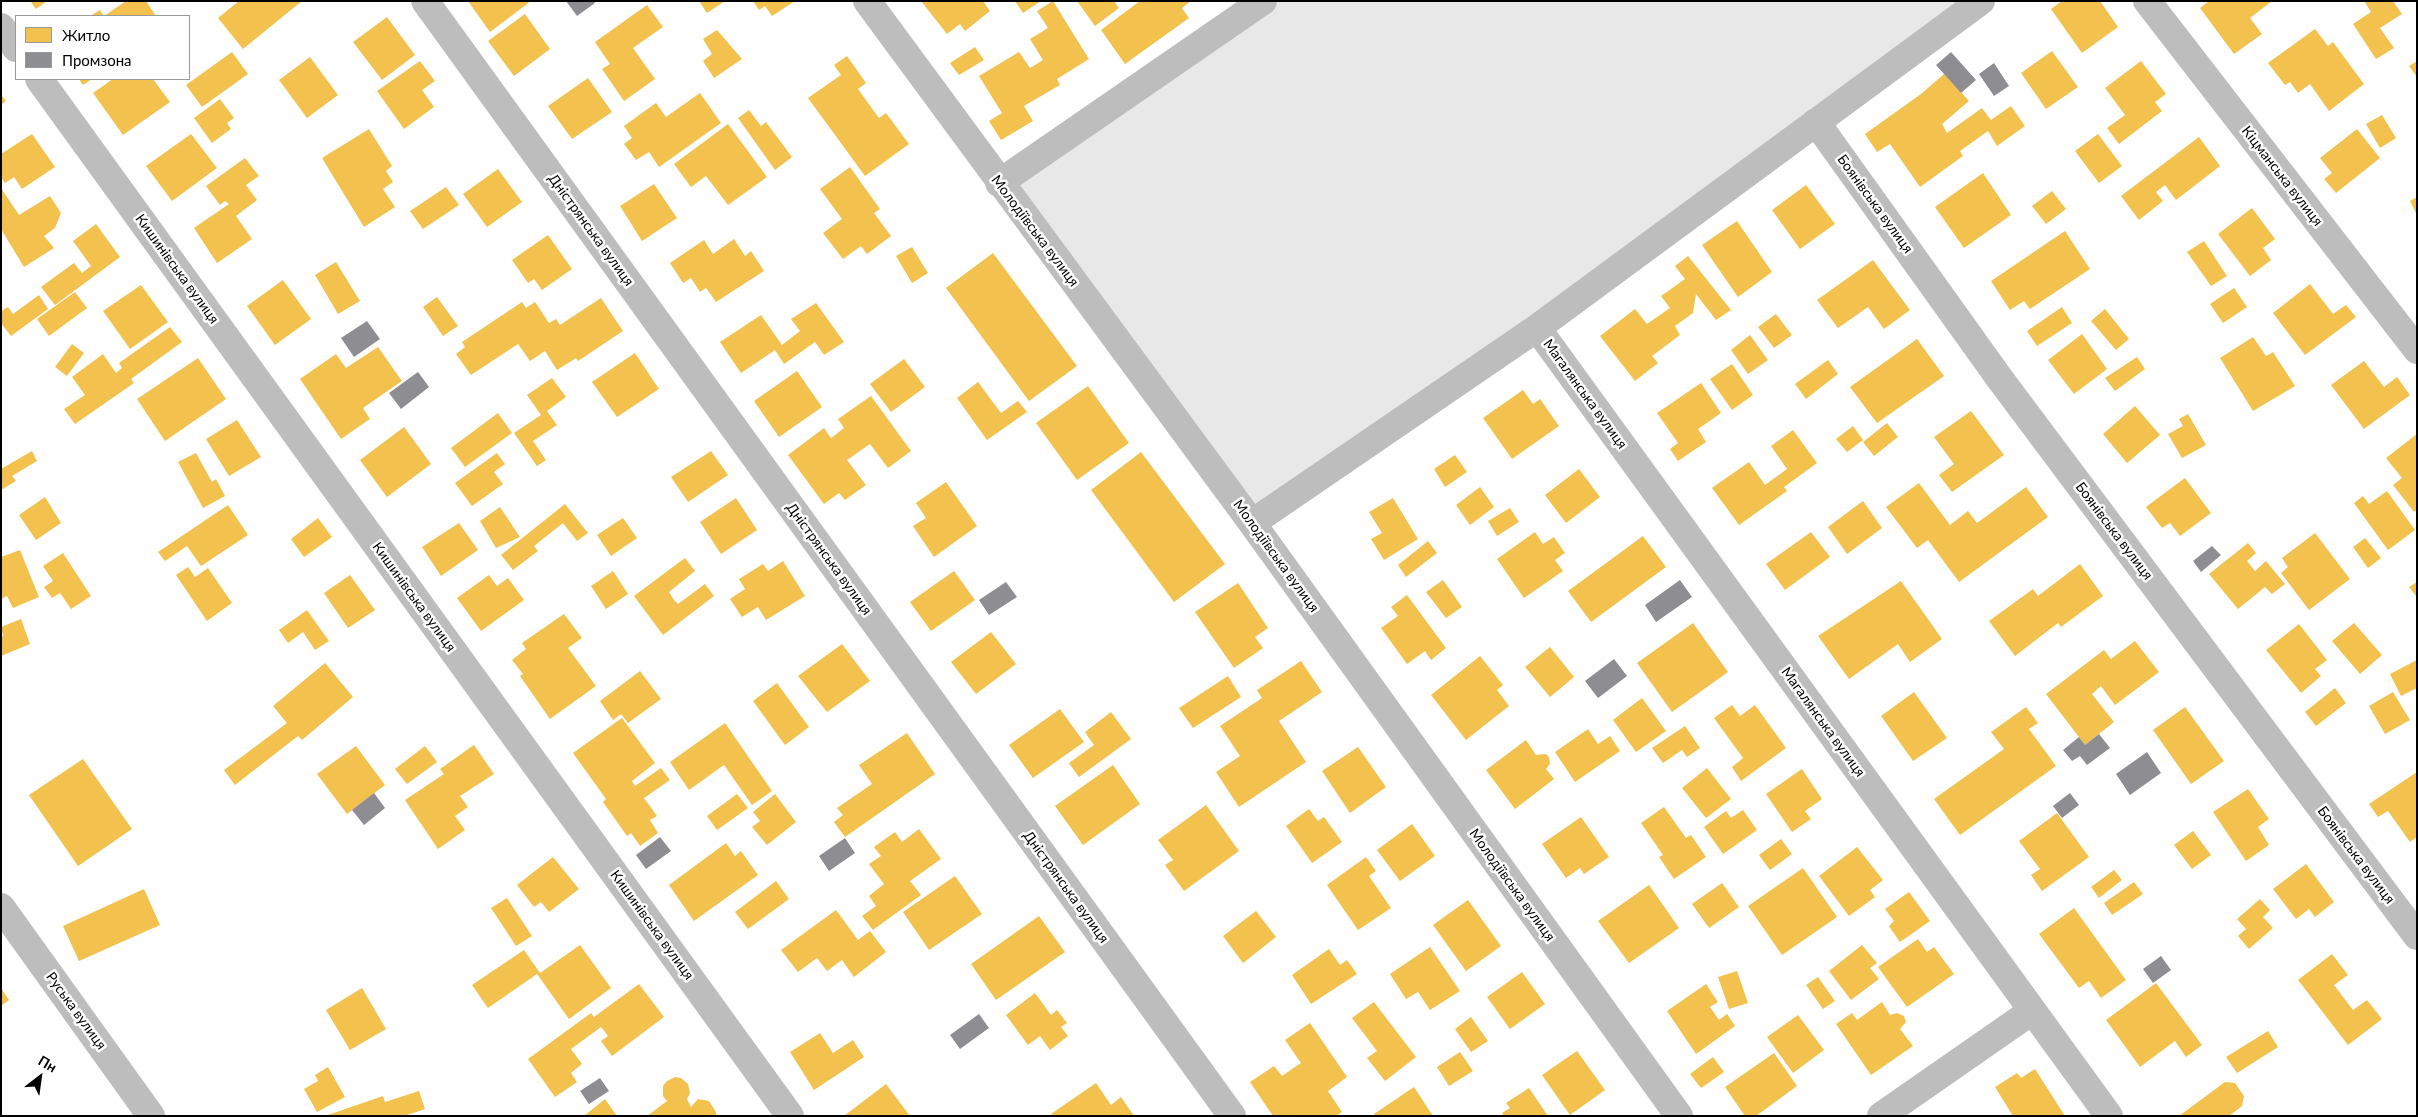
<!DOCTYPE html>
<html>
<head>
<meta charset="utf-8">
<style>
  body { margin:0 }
  #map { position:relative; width:2418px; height:1117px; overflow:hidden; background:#fff; font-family:Lato,sans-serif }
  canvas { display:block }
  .frame { position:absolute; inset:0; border:2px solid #000; pointer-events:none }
  .legend { position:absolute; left:15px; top:15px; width:175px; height:65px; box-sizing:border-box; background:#fff; border:1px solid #999; margin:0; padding:6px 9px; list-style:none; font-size:15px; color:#000 }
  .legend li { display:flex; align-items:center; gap:10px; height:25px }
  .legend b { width:25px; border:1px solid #999 }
  .north { position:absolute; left:15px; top:1052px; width:50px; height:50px; -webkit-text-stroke:4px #fff; paint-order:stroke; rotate:30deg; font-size:14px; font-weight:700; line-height:20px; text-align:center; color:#000 }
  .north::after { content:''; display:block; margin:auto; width:18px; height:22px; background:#000; clip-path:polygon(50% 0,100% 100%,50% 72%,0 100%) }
</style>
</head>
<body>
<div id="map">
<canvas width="2418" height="1117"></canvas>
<div class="frame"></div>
<ul class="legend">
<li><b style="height:14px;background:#f2c14e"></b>Житло</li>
<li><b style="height:14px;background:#8d8d92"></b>Промзона</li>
</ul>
<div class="north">Пн</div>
</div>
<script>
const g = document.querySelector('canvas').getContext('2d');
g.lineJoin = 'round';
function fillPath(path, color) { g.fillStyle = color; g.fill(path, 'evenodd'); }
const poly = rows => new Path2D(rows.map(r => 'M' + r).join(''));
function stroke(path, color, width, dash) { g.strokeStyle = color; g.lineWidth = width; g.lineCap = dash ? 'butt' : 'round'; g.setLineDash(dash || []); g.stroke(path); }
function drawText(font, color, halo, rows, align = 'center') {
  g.font = font + ' Lato,sans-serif'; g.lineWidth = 5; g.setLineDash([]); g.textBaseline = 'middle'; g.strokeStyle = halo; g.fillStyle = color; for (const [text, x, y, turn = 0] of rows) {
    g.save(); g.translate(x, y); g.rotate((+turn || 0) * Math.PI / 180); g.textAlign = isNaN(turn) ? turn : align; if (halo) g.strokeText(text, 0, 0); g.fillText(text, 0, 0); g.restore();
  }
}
fillPath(poly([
  [1261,1,1983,1,1252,524,999,183]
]), '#e8e8e8');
fillPath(poly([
  [30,1,47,1,36,9],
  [126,1,146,1,156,16,104,16],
  [239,1,302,1,243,49,218,18],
  [468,1,531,1,490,32],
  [699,1,725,1,707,13],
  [753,1,795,1,772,16,765,6,759,10],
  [921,1,983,1,990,11,965,31,960,24,947,34],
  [1015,1,1041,1,1023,13],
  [1053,1,1089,59,1057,79,1060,85,1024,106,1033,121,1001,140,989,121,1002,113,979,76,1019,52,1030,68,1043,60,1030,39,1048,28,1037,11],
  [1077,1,1114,1,1119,8,1095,26],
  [1140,1,1191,1,1182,8,1189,18,1125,64,1101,30],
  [2062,1,2100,1,2118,27,2082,53,2051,9],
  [2209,1,2272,1,2250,18,2262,34,2234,54,2200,8],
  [2364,1,2393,1,2402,14,2380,28,2394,48,2376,59,2353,24,2371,12],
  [647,5,663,27,633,48,655,79,624,101,602,69,610,64,595,42],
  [100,10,104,16,90,16],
  [525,14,550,49,514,76,488,41],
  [387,17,415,55,382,80,353,42],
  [2315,29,2328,46,2333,42,2364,84,2329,111,2310,84,2298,93,2290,82,2285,85,2268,63],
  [717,30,742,59,714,78,703,61,712,54,703,39],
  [975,47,984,60,959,75,950,63],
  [2052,51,2078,87,2046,109,2021,73],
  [232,52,248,74,202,107,186,85],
  [847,56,866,83,858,89,879,118,886,113,909,144,865,176,808,98,841,75,834,65],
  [310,57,338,95,307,118,279,80],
  [420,61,435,81,422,90,434,107,404,129,377,91],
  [2141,61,2166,94,2155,102,2162,111,2119,144,2107,128,2125,115,2105,88],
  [2417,61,2417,77,2409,66],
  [1944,74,1969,101,1942,124,1947,133,1982,108,1991,120,2011,106,2025,126,1997,146,1988,131,1960,151,1963,156,1920,187,1890,144,1877,152,1865,134,1921,94],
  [588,78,612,112,572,139,548,106],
  [79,79,92,79,83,85],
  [113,79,153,79,170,102,123,135,93,93],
  [700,93,721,123,659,167,649,152,636,160,624,144,632,138,624,126,656,103,666,117],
  [1,95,6,101,1,105],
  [220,99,234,118,227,123,231,129,212,143,194,118],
  [749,110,761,126,766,122,792,157,775,170,738,118],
  [2382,115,2396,138,2380,148,2366,124],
  [728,124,767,177,728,205,706,176,691,187,674,164],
  [369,129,392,166,386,171,393,182,383,189,395,207,364,227,322,158],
  [2357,129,2380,158,2336,193,2324,179,2332,173,2320,158],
  [32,134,55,167,22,189,14,177,5,183,1,177,1,154],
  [191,134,217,168,172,201,146,166],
  [2098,134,2122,166,2099,183,2075,151],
  [2199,137,2220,166,2176,200,2165,185,2156,192,2163,201,2139,220,2121,196],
  [245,158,259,176,246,185,257,200,236,216,252,239,217,263,194,228,229,204,225,201,220,205,206,186],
  [850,167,880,209,874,213,891,236,867,254,861,246,843,259,823,233,842,219,820,189],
  [498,169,522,202,487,227,463,194],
  [1983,173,2011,215,1964,248,1935,207],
  [654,184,677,218,642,241,620,206],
  [1806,185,1835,224,1800,249,1772,210],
  [446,187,459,205,423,229,410,211],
  [1,188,19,215,50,196,61,213,55,228,44,236,54,248,24,267,1,229],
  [2052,191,2066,209,2046,224,2032,206],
  [2417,197,2417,215,2410,201],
  [2252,208,2275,239,2263,248,2271,260,2250,276,2218,234],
  [1737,221,1772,272,1738,297,1702,245],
  [96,224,120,257,55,305,41,287,74,263,82,273,91,266,73,241],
  [2065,231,2090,269,2030,309,2024,301,2010,310,1991,281],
  [548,235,572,269,542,290,534,279,528,283,512,260],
  [734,239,745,256,751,251,764,271,716,302,706,288,700,292,691,278,683,283,670,263,704,240,713,254],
  [2204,241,2227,276,2211,286,2187,252],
  [912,247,928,273,912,283,896,256],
  [993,253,1077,366,1029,401,946,288],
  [1688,256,1731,310,1716,320,1696,294,1693,313,1675,326,1680,335,1652,356,1658,363,1635,381,1600,336,1635,309,1647,324,1670,308,1661,296,1685,279,1675,266],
  [1873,260,1910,310,1884,329,1868,307,1838,328,1817,300],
  [336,262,360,301,338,314,315,275],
  [283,280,311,319,275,345,247,306],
  [2310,284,2333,314,2346,305,2356,317,2305,355,2273,313],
  [141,285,168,322,130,349,103,311],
  [2234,288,2247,307,2223,323,2210,304],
  [75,292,87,308,49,336,37,319],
  [39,295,48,309,11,336,1,323,1,311,8,307,13,314],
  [437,297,458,326,443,336,423,307],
  [601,298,623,331,578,361,576,358,557,370,545,351,530,361,518,344,471,375,456,354,465,347,462,342,522,302,526,308,535,302,549,323,556,319,560,325],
  [816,303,844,342,824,355,815,342,784,364,775,350,741,373,720,342,761,315,782,345,800,331,791,319],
  [2062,307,2072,323,2037,346,2027,331],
  [2105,309,2129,339,2116,350,2091,321],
  [1776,314,1792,335,1774,348,1758,327],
  [170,327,182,342,131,379,134,383,75,424,64,409,85,395,72,377,103,354,116,373,122,368,119,363],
  [2082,334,2107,369,2074,394,2048,360],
  [1750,335,1768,360,1748,374,1731,350],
  [2253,337,2266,356,2273,352,2295,386,2253,411,2220,358],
  [1917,339,1944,376,1877,423,1850,387],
  [72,344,84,353,67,376,55,367],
  [378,347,402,381,363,408,370,419,341,439,300,379,336,354,346,368],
  [635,353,659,389,617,417,592,382],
  [2137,357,2145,369,2115,391,2105,378],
  [198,358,226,399,165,441,137,399],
  [904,359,925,387,891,412,870,384],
  [1828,360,1838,374,1806,399,1795,384],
  [2364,361,2384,387,2397,377,2410,395,2364,429,2331,385],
  [1732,364,1753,395,1732,410,1710,379],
  [797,371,822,407,779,437,754,401],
  [552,378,566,397,547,411,557,425,533,441,546,460,537,466,514,433,541,415,527,395],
  [978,382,1001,413,1018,401,1027,412,987,440,957,398],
  [1701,383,1721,413,1698,429,1706,442,1678,461,1670,449,1678,443,1657,413],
  [1088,386,1129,443,1077,480,1036,423],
  [1523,390,1533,404,1540,399,1559,426,1512,459,1483,418],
  [871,396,911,451,888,468,870,444,847,460,866,485,845,500,839,493,824,504,788,455,824,428,831,438,844,428,838,419],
  [2135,406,2160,435,2127,463,2103,434],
  [1971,411,2004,455,1952,492,1939,475,1954,464,1934,437],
  [498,413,512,433,465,467,451,448],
  [2188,414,2206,445,2182,458,2168,434,2183,426,2179,419],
  [237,420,261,457,229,476,206,439],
  [1887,423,1898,437,1874,456,1863,442],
  [1853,426,1863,440,1847,452,1836,439],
  [404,427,431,464,387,497,360,460],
  [1793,430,1817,463,1784,487,1787,491,1739,525,1712,488,1749,462,1765,485,1787,469,1771,446],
  [2417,434,2417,510,2414,512,2393,485,2402,478,2386,458],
  [32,451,37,461,12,476,16,481,1,490,1,469],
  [711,451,728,475,688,502,671,477],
  [1141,452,1225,564,1174,602,1091,490],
  [196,453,212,482,216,479,225,496,203,508,178,462],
  [497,453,505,464,494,472,503,484,472,506,455,483],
  [1455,455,1467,472,1445,487,1434,469],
  [1579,469,1600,497,1566,523,1545,495],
  [2185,478,2211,513,2180,536,2170,523,2162,528,2146,507],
  [946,482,977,526,934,557,913,526,926,518,916,503],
  [1919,483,1950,525,1968,511,1977,523,2026,487,2048,517,1959,582,1928,540,1917,548,1886,507],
  [1480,487,1494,507,1470,525,1456,505],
  [2387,491,2415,530,2388,550,2354,503,2363,496,2369,504],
  [45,497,61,523,36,540,19,515],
  [736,498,757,530,721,554,700,522],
  [1393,498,1418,539,1384,560,1371,539,1382,533,1369,512],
  [1863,501,1882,528,1847,554,1828,527],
  [565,504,588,533,577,541,563,523,534,546,538,551,513,570,501,555],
  [228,505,248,535,201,566,187,546,165,561,158,552],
  [500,507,520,537,496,548,480,521],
  [1510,508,1519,522,1497,536,1488,521],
  [318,518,332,537,304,557,291,539],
  [623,518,637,538,611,556,597,535],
  [459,523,478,550,441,576,422,547],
  [1535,532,1543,544,1554,537,1565,553,1555,560,1563,571,1524,598,1497,559],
  [1811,532,1830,557,1785,590,1766,564],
  [2315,533,2350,579,2309,610,2281,573,2288,567,2282,558],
  [1643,536,1666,567,1591,622,1568,591],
  [2365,538,2381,558,2368,568,2353,547],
  [1428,541,1437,553,1406,577,1398,565],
  [2248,543,2256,553,2247,561,2255,571,2266,561,2285,584,2272,594,2265,587,2238,609,2209,574],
  [20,550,39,597,13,608,7,596,1,599,1,557],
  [63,553,91,596,71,609,60,593,52,598,44,587,53,581,43,566],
  [685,558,695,571,669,592,674,600,678,604,705,584,714,596,663,635,634,596],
  [783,561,805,596,766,620,758,607,742,617,730,599,745,589,739,579,763,564,768,571],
  [2080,564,2103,596,2061,627,2058,623,2015,656,1989,621,2033,589,2038,596],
  [188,567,195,577,208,568,232,603,207,621,176,575],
  [613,571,628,594,606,609,591,586],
  [954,571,975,600,931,631,910,602],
  [350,575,375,610,348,628,324,593],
  [489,575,497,586,508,578,524,600,481,631,457,598],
  [1443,580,1462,607,1446,618,1426,592],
  [1901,581,1942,639,1910,662,1898,644,1849,679,1818,636],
  [2417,582,2417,597,2409,587],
  [1238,583,1268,628,1255,637,1263,648,1234,668,1195,612],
  [1407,595,1446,648,1431,660,1425,651,1407,664,1381,628,1398,616,1391,607],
  [307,610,329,641,315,650,303,632,288,643,279,630],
  [564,614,582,638,568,648,596,686,550,719,520,676,523,674,512,660,526,649,522,643],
  [21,619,30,644,1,656,1,637,3,636,1,627],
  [1693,623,1728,672,1672,712,1637,663],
  [2354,623,2382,655,2360,674,2332,641],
  [2299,624,2327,660,2315,669,2321,676,2301,693,2266,650],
  [991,632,1016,664,976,694,951,662],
  [2135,641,2159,672,2115,705,2101,686,2092,694,2114,722,2085,745,2046,694,2104,650,2111,659],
  [842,644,870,681,827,712,798,676],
  [1550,647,1574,677,1550,697,1525,667],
  [1480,656,1503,685,1497,690,1509,706,1466,740,1431,695],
  [2417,660,2417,688,2401,696,2390,674],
  [1301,661,1322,692,1279,721,1306,762,1239,807,1216,772,1240,756,1220,726,1262,698,1257,690],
  [325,663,353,697,302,740,298,736,235,785,224,770,287,723,273,706],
  [640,671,661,699,628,723,621,714,613,720,600,701],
  [1228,676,1241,697,1193,728,1179,708],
  [777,683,809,727,785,745,753,701],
  [2335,688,2346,703,2316,726,2305,712],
  [1914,692,1947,738,1913,761,1881,716],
  [2393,692,2410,720,2385,734,2369,706],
  [1642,698,1666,731,1636,752,1613,720],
  [1732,705,1740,716,1755,705,1786,748,1741,781,1732,767,1743,758,1714,718],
  [2026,707,2038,723,2029,729,2056,766,1960,835,1934,799,2004,749,1991,732],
  [2185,707,2224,761,2191,784,2153,730],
  [1060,709,1084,742,1033,778,1009,745],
  [1111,712,1131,739,1079,777,1069,763,1094,745,1085,732],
  [622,718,655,763,632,781,635,786,661,768,670,780,644,798,657,816,650,820,658,833,640,846,631,833,627,836,603,802,606,799,573,753],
  [725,723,772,791,752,805,724,765,689,790,670,762],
  [1685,726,1700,748,1687,757,1682,750,1663,763,1652,748],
  [1588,729,1598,744,1610,736,1620,751,1575,782,1555,752],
  [907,733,935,774,845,837,834,822,843,815,837,808,872,784,859,765],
  [1526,740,1536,755,1546,754,1549,757,1550,764,1546,769,1554,779,1515,809,1486,770],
  [474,745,494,774,460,796,468,807,455,816,465,830,438,849,405,800,444,774,440,769],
  [356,746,385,785,347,814,317,774],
  [425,746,437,762,407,784,395,769],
  [1358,747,1386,787,1350,813,1322,771],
  [83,759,132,829,78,866,29,795],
  [1113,765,1140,804,1083,845,1055,806],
  [1707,768,1731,799,1706,818,1682,788],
  [1802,769,1822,799,1805,811,1811,819,1792,832,1766,794],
  [2417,772,2417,837,2410,842,2388,811,2378,817,2369,804],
  [2248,789,2269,819,2258,827,2269,845,2246,861,2213,812],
  [737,794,748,808,717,830,707,816],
  [775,794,796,822,767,845,752,827,760,821,753,812],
  [1206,805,1239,851,1184,891,1165,865,1173,860,1158,840],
  [1664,807,1686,838,1691,835,1706,857,1674,879,1659,857,1663,855,1641,823],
  [1309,809,1318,821,1324,817,1342,842,1312,863,1286,826],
  [1743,810,1757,830,1723,854,1704,827,1726,811,1731,818],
  [2057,813,2089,857,2042,891,2031,875,2040,869,2019,841],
  [1581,817,1609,857,1584,874,1580,868,1566,878,1542,844],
  [1412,824,1435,856,1400,881,1377,850],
  [919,829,941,859,910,881,921,895,873,930,862,916,876,906,869,896,884,884,869,864,881,856,874,847,895,832,902,842],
  [2193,831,2211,855,2192,869,2174,845],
  [1781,839,1792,854,1770,870,1759,855],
  [726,843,735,856,741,851,758,875,694,921,669,885],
  [1857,847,1883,880,1870,890,1875,897,1849,916,1819,876],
  [553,857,579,889,549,912,541,902,534,907,517,885],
  [1366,857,1376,871,1369,876,1391,908,1358,930,1327,885],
  [2306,864,2334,902,2315,917,2309,909,2296,919,2273,889],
  [1803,868,1837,917,1782,955,1748,906],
  [2114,870,2122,880,2099,898,2091,887],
  [955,876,982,914,929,950,903,912],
  [776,881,789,899,748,929,735,912],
  [2134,882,2143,894,2112,915,2104,903],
  [1722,883,1739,907,1709,928,1692,904],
  [1649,885,1679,928,1629,963,1598,921],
  [144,889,160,925,79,961,63,926],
  [1909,892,1930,921,1900,942,1889,926,1894,921,1885,909],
  [507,898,532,936,516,946,491,908],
  [2260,899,2270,910,2263,917,2273,928,2249,949,2238,936,2246,929,2237,919],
  [1468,900,1501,946,1466,971,1433,925],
  [2074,908,2126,980,2101,998,2089,981,2079,988,2039,934],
  [836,910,858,940,870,931,886,952,854,977,842,960,827,971,817,958,798,972,781,950],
  [1256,911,1276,937,1243,963,1223,936],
  [1039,916,1065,952,996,1000,971,964],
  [1918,939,1927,952,1934,947,1954,974,1907,1007,1878,967],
  [580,945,611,988,569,1019,537,974,488,1008,472,985,524,950,540,973],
  [1862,945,1877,963,1870,968,1879,979,1851,1000,1829,971],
  [1430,947,1460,991,1430,1010,1418,992,1406,999,1390,974],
  [1329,949,1340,965,1347,960,1357,974,1311,1004,1292,975],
  [2332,954,2348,975,2334,985,2353,1010,2367,1000,2382,1019,2348,1045,2298,980],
  [1737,971,1748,1003,1729,1009,1718,977],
  [1522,972,1545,1004,1510,1029,1487,997],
  [1818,977,1835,1001,1823,1009,1806,985],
  [2156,983,2202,1045,2186,1057,2175,1041,2140,1067,2106,1020],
  [639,984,664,1017,612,1056,601,1041,608,1036,601,1027,571,1049,582,1064,571,1073,577,1082,555,1097,528,1059,591,1013,594,1017],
  [1706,984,1718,1002,1710,1007,1719,1020,1727,1014,1735,1026,1696,1054,1667,1011],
  [1,988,9,1000,1,1006],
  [362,988,386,1029,350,1050,326,1010],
  [1035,993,1051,1015,1057,1010,1067,1023,1061,1027,1068,1036,1050,1050,1040,1036,1028,1045,1006,1015],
  [1374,1002,1416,1057,1385,1081,1367,1058,1377,1051,1352,1018],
  [1882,1002,1890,1015,1897,1013,1904,1016,1906,1022,1900,1029,1913,1046,1871,1075,1836,1024,1852,1013,1857,1020],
  [1798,1015,1824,1050,1793,1073,1767,1037],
  [1471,1017,1488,1041,1471,1052,1455,1029],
  [1310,1023,1347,1077,1328,1091,1342,1112,1336,1116,1273,1116,1250,1082,1274,1066,1282,1076,1301,1063,1285,1040],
  [2268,1031,2278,1047,2237,1073,2226,1057],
  [820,1033,833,1053,853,1040,864,1057,814,1090,790,1052],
  [1577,1051,1605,1090,1570,1115,1542,1075],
  [1460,1052,1473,1071,1449,1086,1437,1067],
  [1774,1053,1797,1086,1756,1116,1745,1116,1725,1087],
  [1713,1057,1724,1072,1701,1088,1690,1074],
  [328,1067,345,1097,317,1112,304,1089,318,1081,315,1075],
  [2035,1069,2065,1116,2013,1116,1995,1087,2017,1073,2021,1078],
  [675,1077,681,1078,688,1084,690,1093,687,1099,691,1107,698,1099,709,1101,716,1112,716,1116,647,1116,667,1101,663,1096,663,1086,667,1081],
  [2225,1082,2235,1083,2244,1096,2242,1106,2229,1116,2179,1116],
  [1096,1083,1111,1105,1121,1097,1134,1116,1053,1116,1051,1114],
  [886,1084,910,1116,844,1116],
  [1414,1087,1433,1116,1375,1116,1374,1114],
  [1529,1088,1548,1116,1504,1116,1502,1113,1510,1108,1506,1103],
  [419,1091,425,1109,404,1116,325,1116,383,1096,385,1102],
  [605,1099,617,1116,584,1116]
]), '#f2c14e');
fillPath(poly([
  [566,1,594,1,595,3,577,16],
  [1951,52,1976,80,1961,93,1936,65],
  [1994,63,2009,86,1994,96,1979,74],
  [367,321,380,339,354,357,341,338],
  [418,372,429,387,401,409,389,393],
  [2212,546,2221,555,2201,572,2193,561],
  [1680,580,1692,597,1656,622,1645,605],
  [1006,582,1017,597,989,615,979,600],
  [1614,659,1627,676,1598,698,1585,681],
  [2099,734,2110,748,2087,765,2080,756,2072,761,2063,750,2079,737,2085,745],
  [2147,752,2161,773,2130,795,2116,774],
  [374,793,385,808,364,825,352,810],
  [2070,793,2079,805,2062,818,2053,806],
  [660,837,671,851,646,869,636,855],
  [845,838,855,853,829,871,819,856],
  [2161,956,2171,970,2153,983,2143,969],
  [979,1014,989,1028,960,1049,950,1035],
  [600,1078,609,1091,589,1104,580,1091]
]), '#8d8d92');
stroke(poly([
  [425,1,1232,1116],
  [867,1,1252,523,1679,1116],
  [2147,1,2417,350],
  [1,27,16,48],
  [39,79,790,1116],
  [1816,122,2000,379,2417,936],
  [999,183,1263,1],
  [1537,328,2109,1116],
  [1252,523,1537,328,1981,1],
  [1881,1116,2032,1011]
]), '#bdbdbd', 28);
stroke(poly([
  [1,907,151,1116]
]), '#bdbdbd', 28);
drawText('14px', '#000', '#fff', [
  ["Кіцманська вулиця",2282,176,52],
  ["Боянівська вулиця",1875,204,54],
  ["Дністрянська вулиця",591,230,54],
  ["Молодіївська вулиця",1035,231,53],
  ["Кишинівська вулиця",177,269,54],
  ["Магалянська вулиця",1585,394,54],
  ["Боянівська вулиця",2114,531,53],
  ["Молодіївська вулиця",1276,556,54],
  ["Дністрянська вулиця",829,559,54],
  ["Кишинівська вулиця",414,597,54],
  ["Магалянська вулиця",1823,722,54],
  ["Боянівська вулиця",2356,855,53],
  ["Молодіївська вулиця",1512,885,54],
  ["Дністрянська вулиця",1066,887,54],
  ["Кишинівська вулиця",652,925,54],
  ["Руська вулиця",76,1011,54]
]);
</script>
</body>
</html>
